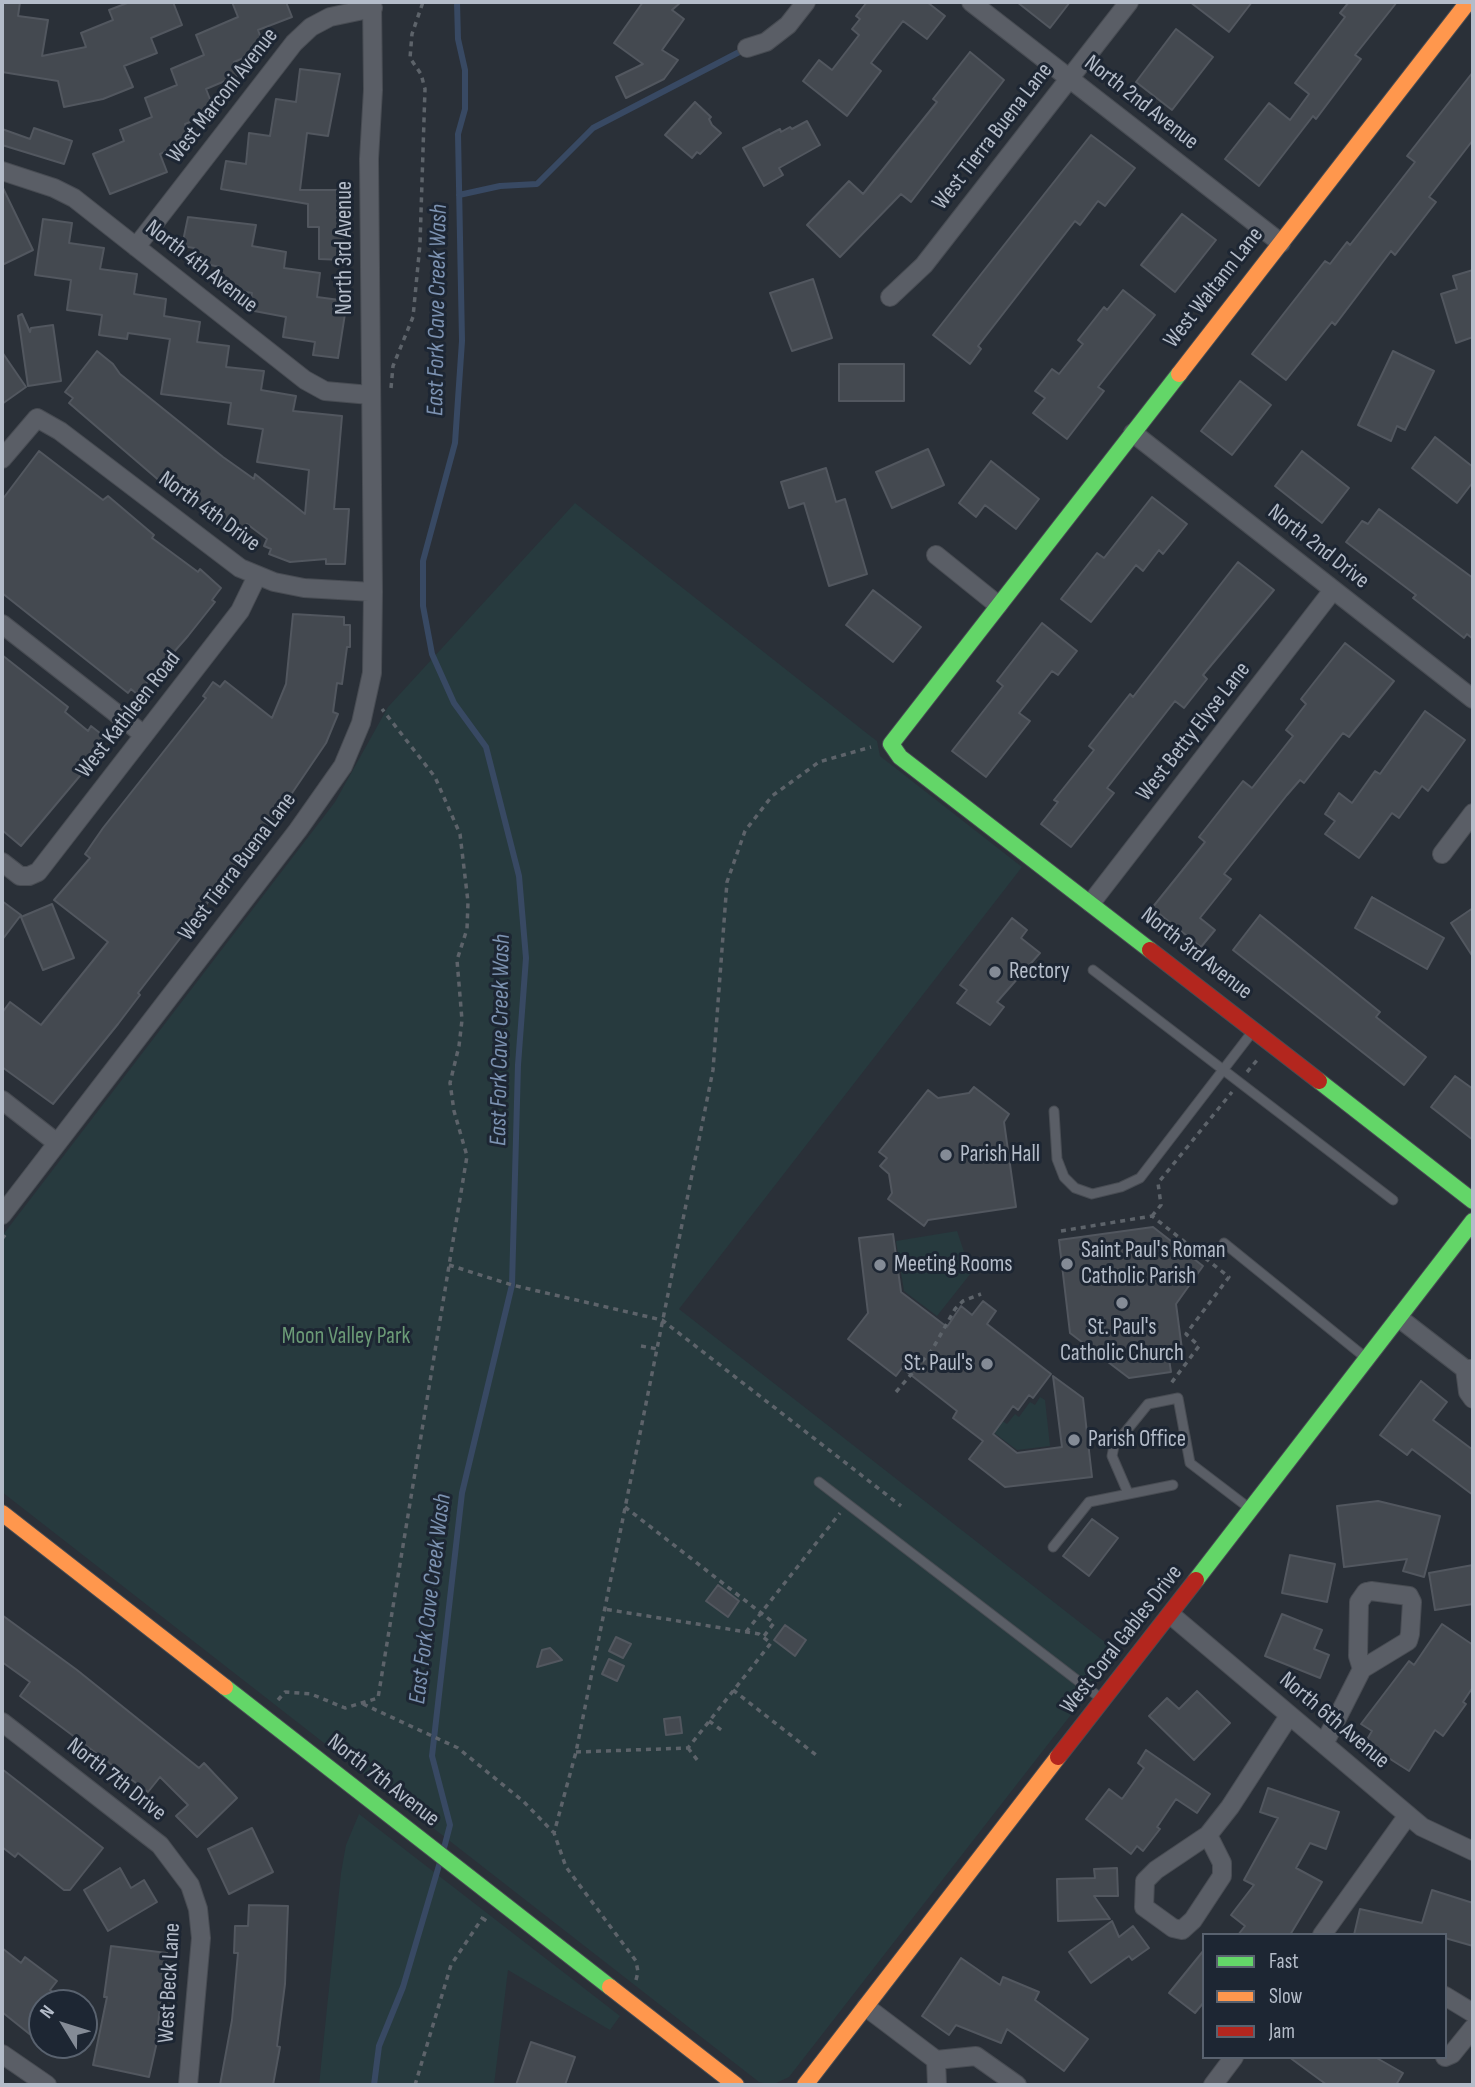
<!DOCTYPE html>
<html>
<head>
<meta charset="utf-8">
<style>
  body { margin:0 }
  #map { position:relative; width:1475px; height:2087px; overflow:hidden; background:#2a3038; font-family:"Sofia Sans Condensed",sans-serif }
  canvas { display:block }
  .frame { position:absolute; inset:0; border:4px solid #b4bcc9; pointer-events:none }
  .legend { position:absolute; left:1202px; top:1933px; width:245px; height:126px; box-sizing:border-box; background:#1d2633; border:2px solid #59626f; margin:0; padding:9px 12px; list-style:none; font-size:21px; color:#b4bcc9 }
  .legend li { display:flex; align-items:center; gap:14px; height:35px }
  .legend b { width:35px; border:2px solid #59626f }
  .north { position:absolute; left:28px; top:1989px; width:70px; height:70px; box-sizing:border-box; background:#1d2633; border:2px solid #59626f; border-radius:50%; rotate:308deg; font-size:19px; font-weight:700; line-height:28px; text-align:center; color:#b4bcc9 }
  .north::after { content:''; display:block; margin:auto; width:24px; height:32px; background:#848b96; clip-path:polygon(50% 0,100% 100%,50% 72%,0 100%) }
</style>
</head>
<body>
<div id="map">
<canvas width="1475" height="2087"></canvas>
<div class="frame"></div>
<ul class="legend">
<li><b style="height:9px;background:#63d668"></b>Fast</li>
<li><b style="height:9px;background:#ff974d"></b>Slow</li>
<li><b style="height:9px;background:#b3261e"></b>Jam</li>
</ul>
<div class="north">N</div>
</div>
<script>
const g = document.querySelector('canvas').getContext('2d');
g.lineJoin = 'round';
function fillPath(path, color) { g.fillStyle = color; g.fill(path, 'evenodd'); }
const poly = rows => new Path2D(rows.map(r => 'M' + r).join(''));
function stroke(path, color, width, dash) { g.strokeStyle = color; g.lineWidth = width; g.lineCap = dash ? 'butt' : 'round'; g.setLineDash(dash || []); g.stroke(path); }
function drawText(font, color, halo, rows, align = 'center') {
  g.font = font + ' "Sofia Sans Condensed",sans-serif'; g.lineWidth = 6; g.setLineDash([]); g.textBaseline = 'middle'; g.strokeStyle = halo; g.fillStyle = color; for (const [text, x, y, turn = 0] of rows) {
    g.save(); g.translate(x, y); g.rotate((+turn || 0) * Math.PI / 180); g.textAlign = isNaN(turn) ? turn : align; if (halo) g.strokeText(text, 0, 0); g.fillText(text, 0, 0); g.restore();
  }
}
fillPath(poly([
  [575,503,869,735,877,741,880,756,1022,867,679,1309,1119,1653,789,2077,772,2085,759,2082,2,1492,2,1236,335,802,388,707],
  [957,1231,971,1273,937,1316,904,1291,896,1241],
  [1040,1397,1045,1400,1050,1446,1017,1450,993,1432,1001,1420,1007,1424,1015,1414,1019,1417,1030,1402,1035,1405],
  [359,1814,620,2016,610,2030,508,1970,494,2085,319,2085,341,1873,346,1845]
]), '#273a3e');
stroke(poly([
  [459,195,500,186,537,184,593,128,745,49],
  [444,1848,450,1825,432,1756,462,1493,512,1285,518,1065,526,958,519,876,486,747,454,703,432,654,423,606,423,561,455,443,462,341,458,134,465,109,465,70,458,39,457,2],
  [374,2085,379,2046,403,1987,440,1862]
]), '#384963', 6);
const building = poly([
  [2,2,20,2,18,16,48,20,42,56,86,47,81,33,113,20,109,10,130,2,173,2,182,25,151,38,157,53,124,66,133,87,103,99,64,107,58,81,2,72,2,2],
  [232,2,286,2,292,17,258,30,265,49,234,62,239,75,206,89,215,112,185,124,192,141,160,154,167,172,110,194,93,154,124,141,120,130,152,117,145,98,177,85,171,69,204,55,196,35,238,17,232,2],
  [643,2,681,2,672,10,684,19,662,50,678,60,664,79,626,98,616,77,643,64,614,43,643,2],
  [867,2,927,2,945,16,927,39,903,21,871,63,881,71,847,116,803,81,819,60,832,70,859,35,852,29,860,19,856,16,867,2],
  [1017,2,1070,2,1050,28,1017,2],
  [1190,2,1252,2,1229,32,1190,2],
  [1349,2,1397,2,1355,55,1361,59,1316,119,1313,116,1259,186,1225,159,1269,103,1290,120,1309,94,1295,83,1345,17,1340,13,1349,2],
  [1176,29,1213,57,1172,110,1136,82,1176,29],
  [970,52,1004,80,911,202,901,194,840,257,807,225,849,181,863,194,937,102,933,99,970,52],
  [300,69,340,74,328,136,307,133,300,190,345,190,344,260,319,259,319,227,308,227,308,204,221,189,226,161,246,164,249,133,270,136,276,99,296,102,300,69],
  [1473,72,1473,140,1429,197,1436,202,1395,255,1391,251,1335,325,1332,322,1286,380,1252,354,1325,261,1330,264,1347,242,1350,245,1415,162,1407,156,1473,72],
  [695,102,711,117,709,119,712,125,721,133,700,154,697,152,692,158,665,135,695,102],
  [807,121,820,145,779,168,783,175,764,186,743,148,780,129,781,132,790,127,792,129,807,121],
  [34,128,72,141,64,164,2,145,2,129,30,139,34,128],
  [1091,135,1135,168,1105,206,1098,201,1080,225,1075,221,978,346,981,349,970,364,933,335,1091,135],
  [2,186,33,250,2,265,2,186],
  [1182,214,1216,240,1175,292,1141,265,1182,214],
  [188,217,256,225,252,246,286,252,284,268,320,273,317,297,347,301,338,358,313,355,315,342,283,337,286,317,249,310,252,293,217,287,220,267,191,261,194,248,182,246,188,217],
  [43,219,72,223,69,243,104,248,100,269,137,274,134,294,166,299,164,316,200,322,197,342,229,346,226,367,264,371,261,390,296,396,293,411,342,416,334,509,349,509,345,564,326,564,326,559,290,562,269,554,271,549,264,546,267,539,247,524,237,536,232,533,162,483,69,403,73,398,65,392,97,351,113,364,120,374,223,457,254,479,255,474,305,514,309,470,257,462,263,429,228,424,231,403,161,394,170,339,128,333,127,339,99,335,102,315,67,310,71,280,35,275,43,219],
  [1473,270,1473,337,1456,343,1441,294,1457,289,1453,276,1473,270],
  [813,279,832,338,792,351,770,293,813,279],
  [1123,290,1155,315,1098,387,1104,391,1067,439,1033,413,1045,398,1035,391,1052,369,1059,374,1083,344,1078,340,1104,307,1107,310,1123,290],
  [22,314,30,332,31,328,53,325,61,381,28,386,18,316,22,314],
  [1393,351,1434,371,1405,430,1397,426,1391,441,1358,425,1393,351],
  [2,352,26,387,2,404,2,352],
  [839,364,904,364,904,401,839,401,839,364],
  [1240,381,1271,405,1232,455,1201,431,1240,381],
  [1435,437,1473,467,1473,482,1457,503,1412,468,1435,437],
  [928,449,944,485,892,508,876,472,928,449],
  [39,451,103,500,108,496,154,535,152,538,198,572,200,569,221,588,212,600,215,602,188,636,137,694,131,689,128,693,2,593,2,500,39,451],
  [1302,451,1349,488,1322,523,1275,486,1302,451],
  [991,461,1039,499,1016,529,985,505,976,517,959,503,991,461],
  [826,468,836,502,845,499,867,574,829,586,804,503,789,508,781,482,826,468],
  [1152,497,1187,524,1163,554,1159,550,1143,571,1136,565,1091,622,1061,599,1097,553,1104,558,1152,497],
  [1379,509,1473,578,1473,639,1467,634,1464,638,1413,598,1416,595,1346,542,1362,521,1368,524,1379,509],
  [1238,562,1274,590,1203,675,1207,679,1184,708,1175,701,1107,788,1114,793,1071,847,1041,824,1058,802,1054,800,1094,750,1089,746,1130,694,1133,697,1238,562],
  [873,590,921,627,893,662,846,625,873,590],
  [293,614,344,617,344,625,350,625,350,647,347,647,342,684,337,683,333,712,338,714,326,743,288,799,283,807,285,809,273,825,270,822,138,993,140,995,118,1024,53,1104,2,1067,2,1013,10,1002,41,1025,108,942,54,900,90,858,85,854,103,828,206,698,203,696,213,682,220,687,225,681,272,718,286,684,293,614],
  [1042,623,1077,651,1058,675,1052,671,1019,713,1030,721,986,777,952,751,1003,686,997,681,1042,623],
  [1345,643,1394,681,1349,737,1343,733,1304,783,1300,780,1287,795,1224,874,1231,879,1200,918,1215,930,1201,947,1152,908,1205,842,1199,837,1243,781,1252,788,1293,736,1286,730,1306,704,1301,699,1345,643],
  [2,655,68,707,65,712,88,731,91,726,105,737,96,749,100,752,21,846,2,830,2,655],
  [1425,711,1465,740,1428,791,1422,786,1399,818,1392,813,1359,858,1325,834,1335,821,1325,814,1339,793,1352,803,1375,771,1380,774,1425,711],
  [1372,897,1444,938,1427,969,1355,928,1372,897],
  [2,901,21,915,2,940,2,901],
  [52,904,74,958,43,970,21,917,52,904],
  [1473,908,1473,957,1451,923,1473,908],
  [1260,915,1380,1012,1376,1017,1426,1057,1404,1085,1233,950,1260,915],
  [1012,918,1027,930,1021,938,1040,953,997,1002,1004,1007,990,1025,957,1003,967,990,960,985,1012,918],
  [1455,1076,1473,1089,1473,1140,1431,1107,1455,1076],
  [974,1087,1009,1114,1004,1122,1016,1207,928,1220,924,1226,888,1199,892,1193,889,1174,880,1166,887,1158,879,1152,928,1090,938,1098,969,1093,974,1087],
  [1153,1227,1203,1266,1176,1304,1183,1357,1169,1359,1171,1372,1129,1378,1070,1333,1059,1240,1153,1227],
  [893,1234,901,1292,947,1327,961,1306,972,1315,983,1301,996,1311,987,1324,1051,1374,1033,1398,1029,1395,1018,1410,1013,1406,993,1434,1017,1453,1062,1447,1053,1376,1083,1398,1092,1477,1005,1487,969,1459,983,1441,953,1418,957,1411,902,1368,896,1376,848,1339,868,1313,859,1238,893,1234],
  [1421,1381,1447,1402,1433,1420,1473,1450,1473,1495,1412,1449,1407,1455,1380,1435,1421,1381],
  [1378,1501,1440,1516,1424,1577,1403,1571,1407,1559,1344,1567,1337,1506,1378,1501],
  [1092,1519,1118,1538,1089,1576,1063,1556,1092,1519],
  [1290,1555,1335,1564,1327,1602,1282,1593,1290,1555],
  [1473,1565,1473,1604,1435,1610,1429,1573,1473,1565],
  [718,1585,739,1601,728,1617,706,1601,718,1585],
  [1282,1614,1322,1630,1314,1649,1329,1655,1320,1678,1265,1656,1282,1614],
  [2,1615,77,1670,199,1768,204,1763,237,1798,197,1837,176,1816,188,1805,160,1777,148,1792,20,1696,30,1682,2,1662,2,1615],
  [1442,1624,1473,1645,1473,1687,1463,1702,1466,1704,1443,1736,1435,1730,1409,1771,1365,1743,1372,1731,1361,1724,1409,1661,1414,1665,1442,1624],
  [785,1625,806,1640,795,1656,774,1640,785,1625],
  [616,1637,631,1644,623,1658,609,1651,616,1637],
  [550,1648,562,1660,537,1667,542,1650,550,1648],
  [609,1659,624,1666,617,1681,602,1674,609,1659],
  [1197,1691,1230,1723,1194,1760,1149,1716,1167,1698,1179,1709,1197,1691],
  [680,1717,682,1733,666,1735,664,1719,680,1717],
  [1146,1750,1210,1794,1197,1813,1176,1799,1157,1827,1160,1829,1143,1851,1137,1846,1131,1854,1086,1819,1109,1789,1122,1799,1144,1768,1138,1763,1146,1750],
  [2,1769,103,1848,70,1890,64,1890,18,1853,15,1857,2,1847,2,1769],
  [1268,1788,1339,1812,1326,1849,1310,1843,1296,1868,1322,1882,1290,1935,1238,1935,1245,1926,1231,1915,1254,1885,1244,1880,1278,1818,1260,1812,1268,1788],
  [252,1828,273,1872,229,1894,208,1849,252,1828],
  [120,1868,131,1888,144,1880,157,1902,108,1931,84,1890,120,1868],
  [1117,1868,1118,1896,1094,1896,1110,1919,1058,1921,1057,1879,1095,1878,1094,1869,1117,1868],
  [1432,1890,1473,1903,1473,1946,1445,1938,1445,1935,1354,1935,1360,1909,1422,1923,1432,1890],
  [249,1905,288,1906,285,1984,277,2046,280,2047,273,2085,220,2085,232,2020,238,1953,234,1953,235,1926,248,1926,249,1905],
  [1112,1921,1119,1937,1133,1926,1149,1948,1132,1960,1129,1956,1091,1983,1069,1952,1112,1921],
  [111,1946,167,1953,158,2024,161,2024,149,2077,93,2065,107,1997,104,1997,111,1946],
  [2,1948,21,1963,25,1957,57,1981,50,1990,67,2003,42,2003,42,2023,32,2036,2,2012,2,1948],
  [1204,1950,1204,2002,1195,2013,1169,1993,1204,1950],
  [961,1958,1000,1985,1003,1977,1039,1992,1035,2000,1088,2039,1064,2071,1007,2029,1001,2043,956,2025,949,2035,922,2016,961,1958],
  [531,2042,575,2057,565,2085,516,2085,531,2042],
  [1289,2057,1375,2057,1403,2073,1396,2085,1327,2085,1289,2057]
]);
fillPath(building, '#444950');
stroke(building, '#52575f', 2);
const lane = poly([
  [1093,970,1393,1200],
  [1054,1111,1057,1159,1064,1177,1075,1188,1092,1194,1121,1187,1140,1178,1253,1031],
  [1224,1243,1366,1358],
  [819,1482,1103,1700],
  [1128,1493,1112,1456,1114,1446,1148,1404,1178,1398,1190,1463,1249,1508],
  [1053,1547,1089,1502,1173,1485]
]);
const street = poly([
  [971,2,1281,243],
  [747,48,766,42,788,25,806,2],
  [2,171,54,188,74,198,305,380,325,391,370,395],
  [136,247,294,43,311,27,330,17,373,8],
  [890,297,924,265,1129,2],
  [1133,433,1473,699],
  [2,459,37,418,60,431,240,568,274,582,304,588,373,592],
  [936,555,998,605],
  [2,624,144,735],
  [1442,854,1473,813],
  [2,862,20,876,29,876,38,872,240,611,257,576],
  [1091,903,1333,590],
  [2,1100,57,1143],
  [2,1215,298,830,343,766,361,723,372,673,373,592,369,159,373,90,372,2],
  [1399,1318,1465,1369,1473,1369],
  [1465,1369,1468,1392,1473,1399],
  [1371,1591,1409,1596,1412,1602,1410,1634,1408,1641,1362,1669,1358,1656,1359,1602,1366,1592,1371,1591],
  [1171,1615,1422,1827,1473,1851],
  [2,1722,160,1845,190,1885,198,1909,201,1938,188,2085],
  [1324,1744,1362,1669],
  [1208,1835,1222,1863,1222,1876,1193,1920,1182,1930,1173,1928,1144,1907,1145,1881,1156,1870,1208,1835,1230,1807,1289,1716],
  [1322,1935,1408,1815],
  [1445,1996,1473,2013],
  [866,2007,936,2060,976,2056,1017,2085],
  [2,2054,47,2085],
  [1445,2057,1452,2054,1473,2028],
  [936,2060,937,2085],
  [1213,2085,1234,2057]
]);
const fast = poly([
  [1150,950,900,757,891,744,1179,374],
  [1319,1081,1473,1201],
  [1196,1580,1473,1221],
  [225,1687,610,1987]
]);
const slow = poly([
  [1179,374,1468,2],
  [2,1513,225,1687],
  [610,1987,736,2085],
  [805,2085,1058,1757]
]);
const jam = poly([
  [1150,950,1319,1081],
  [1058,1757,1196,1580]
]);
stroke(lane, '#484c53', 11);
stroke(street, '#484c53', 20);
stroke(fast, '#484c53', 18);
stroke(slow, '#484c53', 18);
stroke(jam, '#484c53', 18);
stroke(poly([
  [391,388,393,366,413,317,420,244,425,89,421,74,410,58,412,34,423,2],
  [1247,1072,1258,1059],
  [1152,1216,1161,1205,1158,1183,1232,1092],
  [1061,1231,1152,1216,1229,1277,1186,1334,1199,1346,1169,1386],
  [2,1239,8,1231],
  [449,1265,512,1285,662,1320,901,1506],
  [641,1346,658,1349],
  [896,1392,932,1350,955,1309,963,1301,981,1294],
  [625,1507,774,1623,764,1636],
  [746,1632,840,1513],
  [733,1690,816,1755],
  [278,1700,285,1692,311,1694,345,1708,378,1698,467,1156,454,1111,450,1083,459,1046,462,1020,457,960,467,929,468,902,460,834,435,777,382,709],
  [363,1704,458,1748,524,1802,553,1832],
  [709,1721,724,1732],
  [688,1748,698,1761],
  [576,1752,688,1748,771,1643,759,1634,604,1609],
  [482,1918,490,1923],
  [636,1980,638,1972,636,1961,566,1867,554,1833,576,1752,713,1070,727,882,745,831,772,796,819,762,871,747],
  [415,2085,451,1965,483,1917]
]), '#5d636a', 3.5, [5, 5]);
stroke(lane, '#5a5e66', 9);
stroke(street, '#5a5e66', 18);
stroke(fast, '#63d668', 16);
stroke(slow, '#ff974d', 16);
stroke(jam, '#b3261e', 16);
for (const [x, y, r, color] of [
  [995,972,7,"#848b96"],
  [946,1155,7,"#848b96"],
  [1067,1264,7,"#848b96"],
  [880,1265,7,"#848b96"],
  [1122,1303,7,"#848b96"],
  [987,1364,7,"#848b96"],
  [1074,1440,7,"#848b96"]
]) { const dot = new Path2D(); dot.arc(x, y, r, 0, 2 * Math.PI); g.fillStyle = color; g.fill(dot); stroke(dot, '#1d2633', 2.5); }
drawText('23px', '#b4bcc9', '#1d2633', [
  ["West Marconi Avenue",223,96,-52],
  ["North 2nd Avenue",1141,103,38],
  ["West Tierra Buena Lane",993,137,-52],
  ["North 3rd Avenue",345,248,-90],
  ["North 4th Avenue",201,267,38],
  ["West Waltann Lane",1214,288,-52],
  ["North 4th Drive",209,512,36],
  ["North 2nd Drive",1318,547,38],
  ["West Kathleen Road",129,715,-52],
  ["West Betty Elyse Lane",1194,732,-52],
  ["West Tierra Buena Lane",238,867,-53],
  ["North 3rd Avenue",1196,954,38],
  ["West Coral Gables Drive",1122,1640,-52],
  ["North 6th Avenue",1334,1721,40],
  ["North 7th Drive",116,1780,38],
  ["North 7th Avenue",383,1781,38],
  ["West Beck Lane",170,1983,-87]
]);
drawText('23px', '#b4bcc9', '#1d2633', [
  ["Rectory",1009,972],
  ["Parish Hall",960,1155],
  ["Saint Paul's Roman",1081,1251],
  ["Catholic Parish",1081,1277],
  ["Meeting Rooms",894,1265],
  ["St. Paul's",1122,1328,"center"],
  ["Catholic Church",1122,1354,"center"],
  ["St. Paul's",973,1364,"right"],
  ["Parish Office",1088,1440]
], 'left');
drawText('23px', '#6b9a76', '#1d2633', [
  ["Moon Valley Park",346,1337]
]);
drawText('italic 24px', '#7c92b1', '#1d2633', [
  ["East Fork Cave Creek Wash",438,310,-89],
  ["East Fork Cave Creek Wash",501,1040,-89],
  ["East Fork Cave Creek Wash",431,1599,-83]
]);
</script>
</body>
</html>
